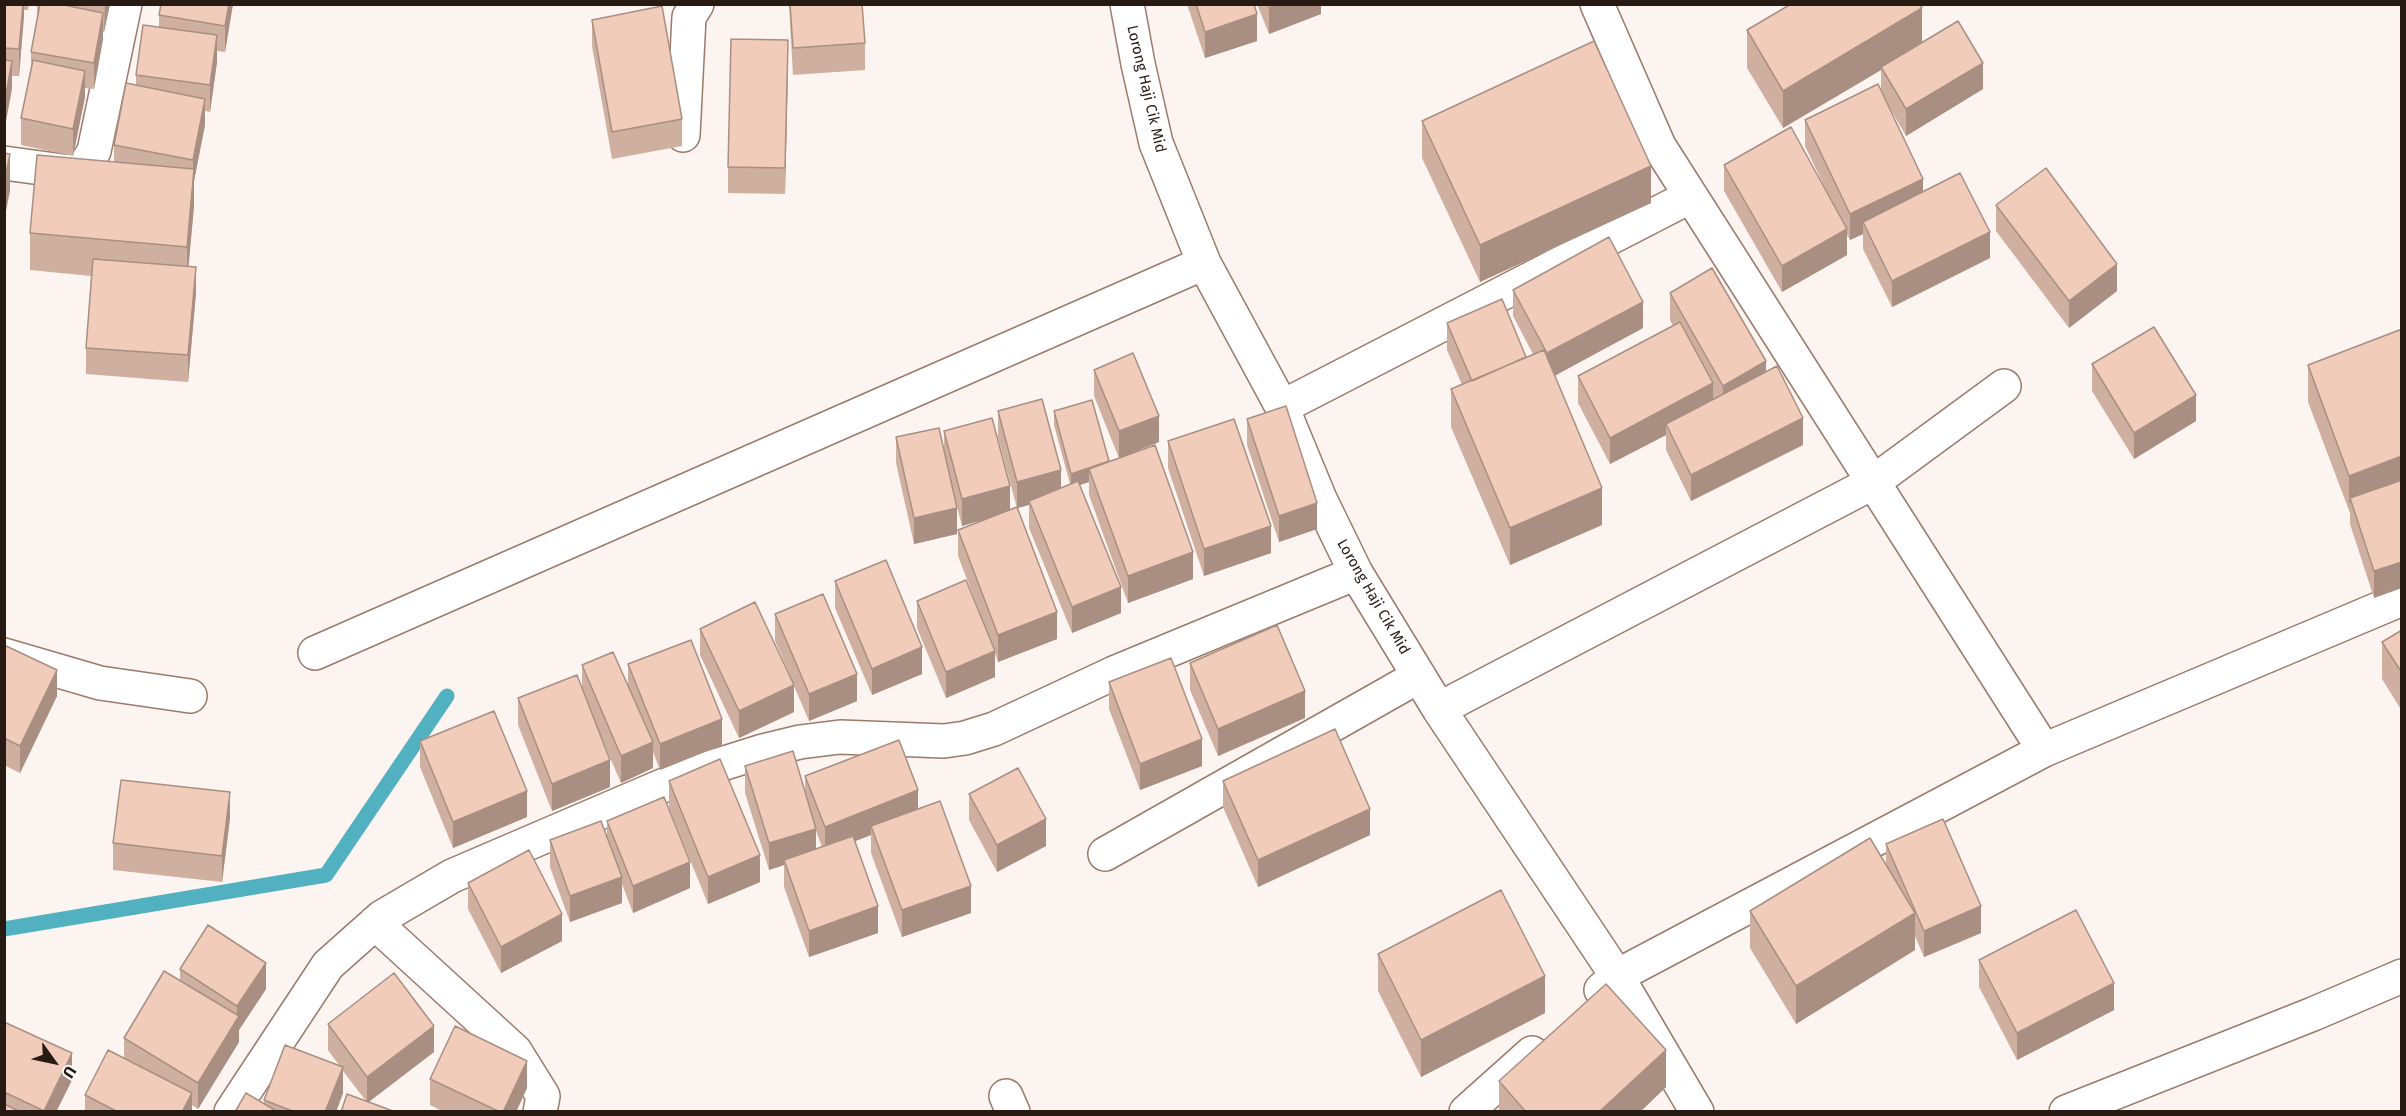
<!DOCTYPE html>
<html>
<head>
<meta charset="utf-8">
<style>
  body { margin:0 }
  #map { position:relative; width:2406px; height:1116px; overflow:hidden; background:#fcf4f0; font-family:"Fira Sans",sans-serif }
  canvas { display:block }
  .frame { position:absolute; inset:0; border:6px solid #271a13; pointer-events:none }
  .north { position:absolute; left:24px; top:1032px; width:60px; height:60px; -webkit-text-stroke:4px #fff; paint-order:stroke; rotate:123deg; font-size:16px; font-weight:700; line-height:24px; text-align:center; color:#271a13 }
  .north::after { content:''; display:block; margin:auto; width:21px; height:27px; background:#271a13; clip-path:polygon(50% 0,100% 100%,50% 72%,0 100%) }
</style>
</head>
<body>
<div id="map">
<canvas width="2406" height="1116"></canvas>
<div class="frame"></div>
<div class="north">U</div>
</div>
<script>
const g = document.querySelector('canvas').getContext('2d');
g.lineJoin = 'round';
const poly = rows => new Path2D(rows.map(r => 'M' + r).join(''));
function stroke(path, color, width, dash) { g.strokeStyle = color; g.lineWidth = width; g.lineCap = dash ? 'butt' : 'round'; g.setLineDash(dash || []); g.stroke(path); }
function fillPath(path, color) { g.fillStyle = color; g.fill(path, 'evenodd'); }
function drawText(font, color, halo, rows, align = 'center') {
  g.font = font + ' "Fira Sans",sans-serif'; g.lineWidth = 6; g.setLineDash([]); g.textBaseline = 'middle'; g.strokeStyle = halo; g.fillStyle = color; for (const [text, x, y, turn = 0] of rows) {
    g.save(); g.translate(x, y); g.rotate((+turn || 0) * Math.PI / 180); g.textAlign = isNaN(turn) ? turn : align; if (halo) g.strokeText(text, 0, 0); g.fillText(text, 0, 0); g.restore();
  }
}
stroke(poly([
  [4,929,326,875,447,696]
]), '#52b1c0', 15);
const minor = poly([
  [1127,4,1138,64,1156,143,1204,263,1282,407,1320,499,1356,573,1439,709,1617,976,1697,1112],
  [1597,4,1659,146,2044,750],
  [683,135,689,17,697,4],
  [4,163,70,172,81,168,88,161,94,151,125,4],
  [1282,407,1691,196],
  [315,653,1204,263],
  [4,655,100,683,190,696],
  [1439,709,1872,483,2004,386],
  [1105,854,1419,676],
  [375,923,515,1051,543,1096,540,1112],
  [1601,990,1617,976,2044,750,2402,599],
  [1006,1096,1013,1112],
  [231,1112,328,965,382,917,452,876,690,774,763,751,800,742,840,737,944,741,965,738,994,729,1114,673,1356,573],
  [1466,1112,1532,1053],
  [2066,1112,2313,1014,2402,976]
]);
stroke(minor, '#9c7a6a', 36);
stroke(minor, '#fff', 33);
fillPath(poly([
  [4,4,29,4,28,10,24,10,19,76,12,76,12,88,4,132],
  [37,4,110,4,104,32,103,32,103,39,94,89,85,88,85,97,73,156,21,145,21,118,31,68,31,52,37,17],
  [161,4,233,4,225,52,217,51,217,62,210,112,205,111,205,125,194,181,194,206,188,266,196,293,188,382,86,374,86,348,91,276,30,270,30,233,114,162,114,145,136,85,136,75,159,27,159,15],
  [789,4,862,4,865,43,865,70,793,75],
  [1187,4,1254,4,1257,41,1205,58],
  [1257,4,1321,4,1321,14,1269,34],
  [592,20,682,119,682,146,612,159,592,46],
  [1747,30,1922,43,1983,89,1906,136,1887,103,1923,192,1990,258,1892,307,1863,249,1863,234,1850,240,1847,235,1847,255,1782,292,1724,191,1724,165,1826,190,1805,146,1805,120,1881,92,1881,70,1783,128,1747,68],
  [788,66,785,194,728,193,728,167],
  [1422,121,1651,203,1480,282,1422,158],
  [1996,205,2117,291,2069,328,1996,231],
  [1513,290,1643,328,1555,375,1602,525,1510,565,1451,427,1451,389,1462,385,1447,350,1447,323,1526,357,1533,354,1513,316],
  [1670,293,1766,372,1803,445,1691,501,1666,450,1666,435,1610,464,1578,403,1578,376,1673,326,1670,320],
  [2402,329,2374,598,2350,524,2350,513,2308,402,2308,365],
  [2092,364,2196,421,2134,459,2092,391],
  [1094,370,1159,442,1128,454,1193,579,1128,603,1089,495,1089,482,1079,485,1121,613,1072,633,1029,528,1029,505,1017,508,998,437,998,411,1061,488,1070,484,1054,425,1054,411,1109,461,1119,458,1094,396],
  [1247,419,1317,529,1279,542,1247,445],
  [944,431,1010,510,1057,639,998,662,995,653,995,677,946,698,917,628,917,601,985,626,958,556,958,530,987,518,962,526,955,499,957,534,914,544,896,463,896,437,944,452],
  [1168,441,1271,553,1204,576,1168,468],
  [835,581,922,674,872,695,835,608],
  [775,614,857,701,809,721,794,686,794,712,739,738,700,655,700,629,790,675,775,641],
  [2402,630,2402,711,2382,679,2382,642],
  [4,645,57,696,20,773,4,765],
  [1190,663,1305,718,1218,756,1190,690],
  [628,664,722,745,660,770,653,752,653,768,621,783,600,734,610,787,552,811,518,725,518,698,582,688,582,665,628,685],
  [1109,682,1202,766,1140,790,1109,709],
  [420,741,527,817,453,848,420,767],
  [745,766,805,793,805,776,918,809,971,913,902,937,871,853,871,835,855,841,878,933,809,957,784,887,784,865,769,870,745,793],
  [816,831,822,847,816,849],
  [669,781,760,882,708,904,669,808],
  [1223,781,1370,835,1258,887,1223,807],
  [969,794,1046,846,997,872,969,820],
  [230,818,222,882,113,870,113,843],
  [607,821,690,888,633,913,622,884,622,903,570,922,550,867,550,840,607,836],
  [1886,844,1981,933,1924,957,1915,936,1915,950,1796,1024,1750,948,1750,911,1886,865],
  [468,883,562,941,501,973,468,909],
  [1378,954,1545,1013,1421,1077,1378,991],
  [1979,960,2114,1010,2017,1060,1979,987],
  [180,969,266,989,239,1030,239,1042,198,1109,192,1105,192,1112,85,1112,85,1095,124,1058,124,1038,180,981],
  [4,1022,72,1080,56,1112,4,1112],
  [328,1024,434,1052,369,1102,366,1101,343,1071,343,1093,336,1112,235,1112,264,1104,264,1100,339,1065,328,1050],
  [430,1079,527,1088,516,1112,444,1112,430,1105],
  [1499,1081,1666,1087,1640,1112,1499,1112]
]), '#cfafa0');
fillPath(poly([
  [23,4,24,4,24,17,19,76,19,49],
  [105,4,110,4,104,32],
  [229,4,233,4,225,52,225,26],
  [1277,4,1321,4,1321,14,1269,34,1269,8],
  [1922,8,1922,46,1881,67,1881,70,1783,128,1783,91],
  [103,13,103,39,94,89,94,63],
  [1257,14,1257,41,1205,58,1205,32],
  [217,35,217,62,210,112,210,85],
  [788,40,788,66,785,194,785,168],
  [12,61,12,88,4,132,4,105],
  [1983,63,1983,89,1906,136,1906,109],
  [85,71,85,97,73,156,73,129],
  [205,99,205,125,194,181,194,206,187,284,187,247,193,181,193,160],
  [10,154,10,191,4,221,4,184],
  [1651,166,1651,203,1480,282,1480,245],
  [1923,179,1923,205,1863,222,1863,234,1850,240,1850,214],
  [1847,229,1847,255,1782,292,1782,266],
  [1990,232,1990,258,1892,307,1892,281],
  [2117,264,2117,291,2069,328,2069,301],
  [196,267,196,293,188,382,188,355],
  [1643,302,1643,328,1547,380,1547,353],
  [1766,361,1766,387,1723,413,1723,386],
  [1713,383,1713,409,1666,424,1666,435,1610,464,1610,438],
  [2196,395,2196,421,2134,459,2134,433],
  [1159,416,1159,442,1119,458,1119,431],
  [1803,418,1803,445,1691,501,1691,475],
  [2402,456,2402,493,2350,498,2349,513,2349,476],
  [1109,462,1089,469,1089,482,1071,488,1071,474],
  [1061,470,1061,496,1029,501,1029,505,1017,508,1017,482],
  [1010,486,1010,512,962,526,962,499],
  [1602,488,1602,525,1510,565,1510,528],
  [1317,503,1317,529,1279,542,1279,516],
  [957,508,957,534,914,544,914,518],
  [1271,526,1271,553,1204,576,1204,549],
  [1193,552,1193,579,1128,603,1128,576],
  [2402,562,2402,588,2374,598,2374,571],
  [1121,587,1121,613,1072,633,1072,607],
  [1057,612,1057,639,998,662,998,635],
  [922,647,922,674,872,695,872,669],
  [995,651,995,677,946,698,946,672],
  [57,670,57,696,20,773,20,746],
  [857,674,857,701,809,721,809,694],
  [794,685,794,712,739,738,739,711],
  [1305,691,1305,718,1218,756,1218,729],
  [722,719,722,745,660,770,660,744],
  [1202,739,1202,766,1140,790,1140,764],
  [653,742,653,768,621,783,621,756],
  [610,760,610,787,552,811,552,784],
  [918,790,918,817,871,826,871,835,825,853,825,827],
  [527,791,527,817,453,848,453,822],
  [230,792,230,818,222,882,222,856],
  [1370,809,1370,835,1258,887,1258,860],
  [1046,819,1046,846,997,872,997,845],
  [816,829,816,856,784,860,784,865,769,870,769,843],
  [760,855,760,882,708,904,708,877],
  [690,862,690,888,633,913,633,886],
  [622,877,622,903,570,922,570,896],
  [971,886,971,913,902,937,902,910],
  [878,906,878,933,809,957,809,931],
  [1981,906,1981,933,1924,957,1924,931],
  [1915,913,1915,950,1796,1024,1796,986],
  [562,914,562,941,501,973,501,947],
  [266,963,266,989,239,1030,239,1042,198,1109,198,1083,237,1018,237,1006],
  [1545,976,1545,1013,1421,1077,1421,1040],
  [2114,983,2114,1010,2017,1060,2017,1033],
  [434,1026,434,1052,367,1103,367,1077],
  [1666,1050,1666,1087,1640,1112,1599,1112],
  [72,1053,72,1080,56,1112,44,1112],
  [527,1061,527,1088,516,1112,503,1112],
  [343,1067,343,1093,336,1112,325,1112],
  [192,1093,192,1112,182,1112]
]), '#a98f82');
const building = poly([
  [4,4,23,4,19,49,4,48,4,4],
  [40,4,59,4,103,13,94,63,31,52,40,4],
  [161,4,229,4,225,26,159,15,161,4],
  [790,4,862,4,865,43,793,48,790,4],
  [1196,4,1254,4,1257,14,1205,32,1196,4],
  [1267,4,1277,4,1269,8,1267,4],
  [1791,4,1919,4,1922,8,1783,91,1747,30,1791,4],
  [662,6,682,119,612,132,592,20,662,6],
  [1958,21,1983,63,1906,109,1881,67,1958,21],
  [143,25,217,35,210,85,136,75,143,25],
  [731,39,788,40,785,168,728,167,731,39],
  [1594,41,1651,166,1480,245,1422,121,1594,41],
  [4,60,12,61,4,105,4,60],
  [33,60,85,71,73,129,21,118,33,60],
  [126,83,205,99,193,160,114,145,126,83],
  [1878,84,1923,179,1850,214,1805,120,1878,84],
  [1791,127,1847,229,1782,266,1724,165,1791,127],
  [4,153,10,154,4,184,4,153],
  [37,155,194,169,187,247,30,233,37,155],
  [2046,168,2117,264,2069,301,1996,205,2046,168],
  [1960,173,1990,232,1892,281,1863,222,1960,173],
  [1609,237,1643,302,1547,353,1513,290,1609,237],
  [93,259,196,267,188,355,86,348,93,259],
  [1712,268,1766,361,1723,386,1670,293,1712,268],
  [1502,299,1526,357,1472,381,1447,323,1502,299],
  [1680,322,1713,383,1610,438,1578,376,1680,322],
  [2154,327,2196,395,2134,433,2092,364,2154,327],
  [2402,329,2402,456,2349,476,2308,365,2402,329],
  [1544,350,1602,488,1510,528,1451,389,1544,350],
  [1133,353,1159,416,1119,431,1094,370,1133,353],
  [1777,366,1803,418,1691,475,1666,424,1777,366],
  [1042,399,1061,470,1017,482,998,411,1042,399],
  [1092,400,1109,461,1071,474,1054,411,1092,400],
  [1286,406,1317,503,1279,516,1247,419,1286,406],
  [992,418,1010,486,962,499,944,431,992,418],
  [1234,419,1271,526,1204,549,1168,441,1234,419],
  [939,428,957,508,914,518,896,437,939,428],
  [1155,445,1193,552,1128,576,1089,469,1155,445],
  [2402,480,2402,562,2374,571,2350,498,2402,480],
  [1078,481,1121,587,1072,607,1029,501,1078,481],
  [1017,507,1057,612,998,635,958,530,1017,507],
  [886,560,922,647,872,669,835,581,886,560],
  [966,580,995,651,946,672,917,601,966,580],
  [823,594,857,674,809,694,775,614,823,594],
  [755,602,794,685,739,711,700,629,755,602],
  [1277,625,1305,691,1218,729,1190,663,1277,625],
  [2402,630,2402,673,2382,642,2402,630],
  [691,640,722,719,660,744,628,664,691,640],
  [4,645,57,670,20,746,4,738,4,645],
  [613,652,653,742,621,756,582,665,613,652],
  [1171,658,1202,739,1140,764,1109,682,1171,658],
  [577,675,610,760,552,784,518,698,577,675],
  [494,711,527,791,453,822,420,741,494,711],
  [1335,729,1370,809,1258,860,1223,781,1335,729],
  [899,740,918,790,825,827,805,776,899,740],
  [793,751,816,829,769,843,745,766,793,751],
  [720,759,760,855,708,877,669,781,720,759],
  [1018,768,1046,819,997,845,969,794,1018,768],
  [121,780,230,792,222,856,113,843,121,780],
  [664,797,690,862,633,886,607,821,664,797],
  [940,801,971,886,902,910,871,826,940,801],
  [1943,819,1981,906,1924,931,1886,844,1943,819],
  [601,821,622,877,570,896,550,840,601,821],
  [853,836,878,906,809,931,784,860,853,836],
  [1870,838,1915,913,1796,986,1750,911,1870,838],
  [529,850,562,914,501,947,468,883,529,850],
  [1501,890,1545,976,1421,1040,1378,954,1501,890],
  [2076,910,2114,983,2017,1033,1979,960,2076,910],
  [208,925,266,963,237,1006,180,969,208,925],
  [164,971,239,1016,198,1083,124,1038,164,971],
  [394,973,434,1026,367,1077,328,1024,394,973],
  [1606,984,1666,1050,1599,1112,1526,1112,1499,1081,1606,984],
  [4,1022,72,1053,44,1111,4,1092,4,1022],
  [455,1026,527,1061,503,1112,500,1112,430,1079,455,1026],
  [285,1045,343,1067,325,1112,295,1112,264,1100,285,1045],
  [108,1050,192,1093,182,1112,118,1112,85,1095,108,1050],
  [246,1093,278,1112,235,1112,246,1093],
  [347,1094,393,1111,393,1112,341,1112,347,1094],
  [4,1104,21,1112,4,1112,4,1104]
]);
fillPath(building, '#f1ccba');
stroke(building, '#a98f82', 1.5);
drawText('15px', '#271a13', '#fff', [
  ["Lorong Haji Cik Mid",1146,89,77],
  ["Lorong Haji Cik Mid",1373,597,60]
]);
</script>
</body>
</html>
